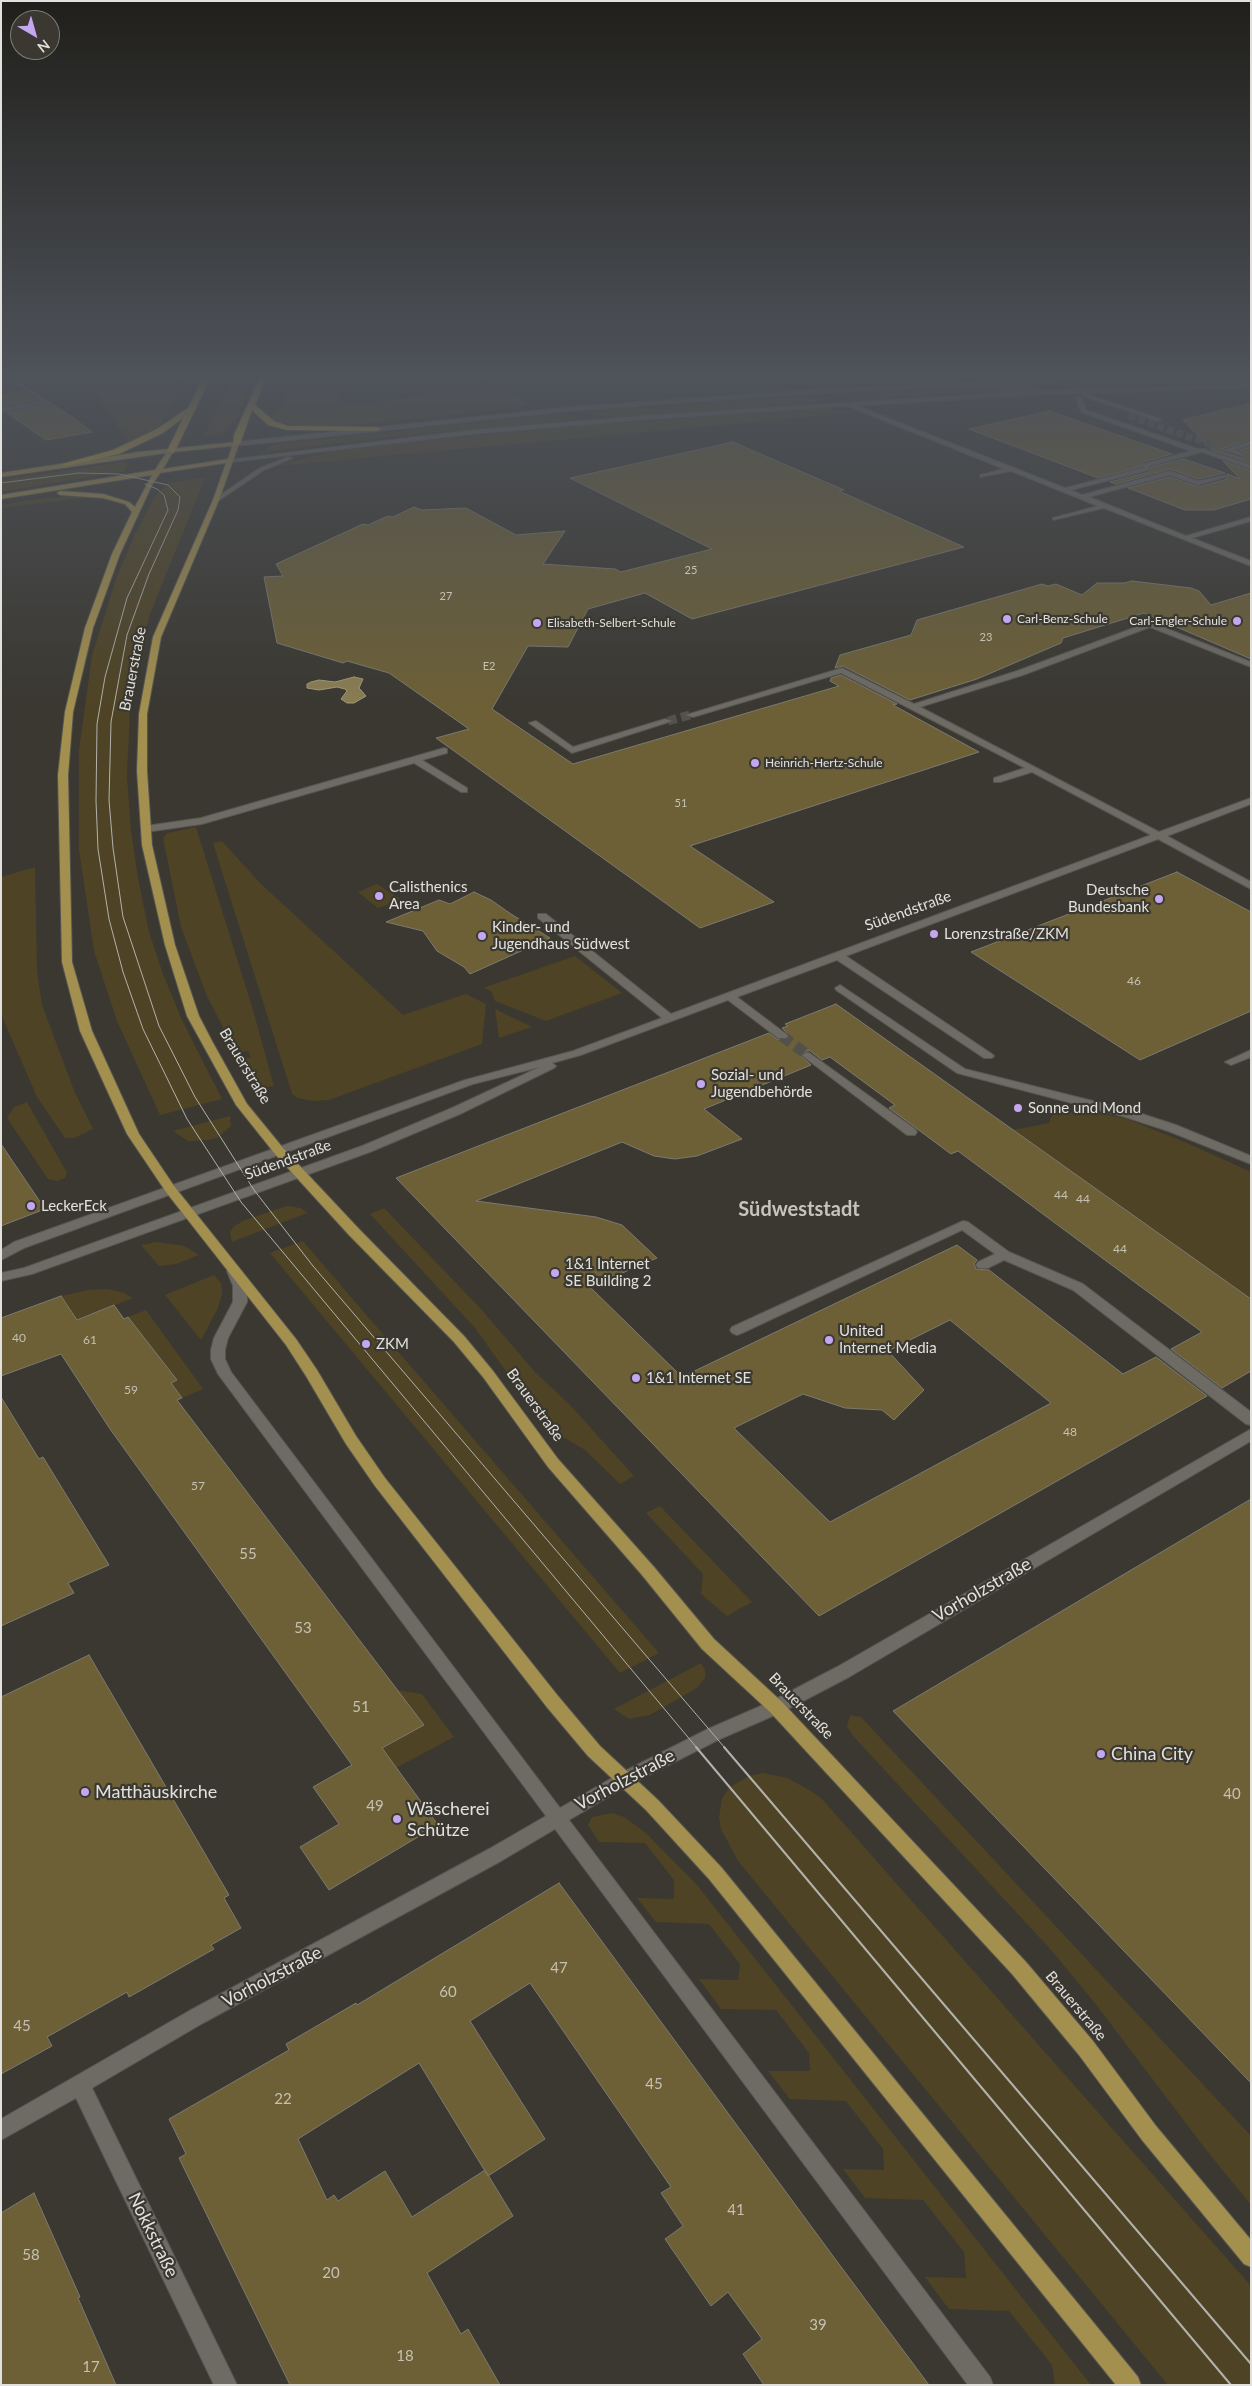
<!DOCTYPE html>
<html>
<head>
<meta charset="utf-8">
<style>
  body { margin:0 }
  #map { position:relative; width:1252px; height:2386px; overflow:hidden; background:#3a3831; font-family:Lato,sans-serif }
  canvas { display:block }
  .frame { position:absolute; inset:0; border:2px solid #e2e1dd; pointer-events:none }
  .north { position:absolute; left:10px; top:10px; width:50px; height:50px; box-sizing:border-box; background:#3a3831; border:1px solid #7d7c76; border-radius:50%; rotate:142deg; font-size:14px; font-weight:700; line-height:20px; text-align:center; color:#e2e1dd }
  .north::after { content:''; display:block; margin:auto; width:18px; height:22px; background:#c4a7f1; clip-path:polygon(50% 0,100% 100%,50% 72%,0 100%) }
</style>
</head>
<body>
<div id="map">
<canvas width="1252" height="2386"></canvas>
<div class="frame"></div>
<div class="north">N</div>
</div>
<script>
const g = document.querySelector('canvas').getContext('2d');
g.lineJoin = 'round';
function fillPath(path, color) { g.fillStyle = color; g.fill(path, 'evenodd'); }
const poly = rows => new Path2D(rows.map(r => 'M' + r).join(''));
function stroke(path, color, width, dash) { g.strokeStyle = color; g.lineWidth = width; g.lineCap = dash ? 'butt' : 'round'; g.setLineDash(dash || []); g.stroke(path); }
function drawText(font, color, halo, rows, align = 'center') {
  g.font = font + ' Lato,sans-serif'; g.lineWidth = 4.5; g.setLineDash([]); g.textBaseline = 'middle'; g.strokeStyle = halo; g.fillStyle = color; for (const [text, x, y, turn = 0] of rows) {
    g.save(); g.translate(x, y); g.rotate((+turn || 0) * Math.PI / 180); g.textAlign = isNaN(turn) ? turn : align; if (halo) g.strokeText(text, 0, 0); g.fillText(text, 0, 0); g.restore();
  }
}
fillPath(poly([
  [159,375,186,375,167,414,158,427,148,434,129,442,92,387],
  [233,375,253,375,237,417,221,435,204,436],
  [285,375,342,375,338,403,371,404,485,382,529,403,519,408,332,427,291,426,269,418,282,409,287,388,282,381],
  [1033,384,1046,390,886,397,878,391],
  [806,396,821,399,815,403,604,418,585,412],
  [826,408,852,413,276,466,333,451,411,442,577,426],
  [562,413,577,418,572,420,398,436,265,452,270,445],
  [123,462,128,463,125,471,1,492,1,480],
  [205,478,150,614,139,655,130,706,127,777,131,830,138,878,149,932,163,974,182,1020,222,1099,160,1115,117,1021,94,951,79,850,79,750,92,656,117,576,135,534,154,498,168,483],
  [77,496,91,497,1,508,1,505,45,498],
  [196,827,253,1010,274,1086,258,1089,240,1060,251,1057,248,1051,236,1053,206,994,181,927,163,838,167,833],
  [222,841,260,883,403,1015,466,994,486,1004,482,1044,329,1100,314,1101,297,1098,292,1094,213,843],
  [35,867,37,971,42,1005,75,1093,93,1129,74,1138,65,1138,37,1097,1,1014,1,877],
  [377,884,402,900,378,908,358,892],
  [575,956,622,993,546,1021,495,1001,491,991,483,988],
  [495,1009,532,1027,499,1038],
  [27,1102,67,1173,65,1178,57,1181,48,1179,7,1118,14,1107],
  [1072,1112,1094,1112,1127,1119,1187,1143,1251,1172,1251,1299,1013,1130,1049,1123,1052,1115],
  [230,1116,231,1126,217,1138,208,1140,188,1141,173,1131],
  [287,1206,301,1208,307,1213,232,1242,230,1232,234,1226,245,1220],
  [384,1208,481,1309,535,1372,570,1405,634,1476,620,1484,585,1450,546,1427,475,1328,370,1214],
  [303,1241,369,1318,659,1653,620,1673,270,1253],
  [157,1242,184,1246,199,1255,176,1264,159,1266,141,1245],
  [214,1275,221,1283,222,1294,218,1308,201,1340,165,1295],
  [108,1289,124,1293,133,1298,77,1320,61,1296,88,1290],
  [146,1310,203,1389,182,1398,171,1383,176,1380,128,1317],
  [660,1506,752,1602,727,1616,701,1594,703,1574,646,1513],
  [701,1663,705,1670,705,1678,697,1688,650,1715,629,1719,614,1709],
  [397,1690,422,1694,454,1737,396,1768,381,1748],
  [850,1715,861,1717,1251,2136,1251,2205,1207,2151,1094,2002,1052,1951,854,1737,847,1727],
  [763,1773,787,1778,811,1791,822,1799,1251,2286,1251,2385,1168,2385,738,1861,721,1829,719,1818,722,1798,730,1787,749,1776],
  [612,1813,624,1817,646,1833,697,1885,1091,2385,1055,2385,1052,2365,1009,2311,949,2309,925,2277,966,2278,964,2252,923,2200,865,2198,843,2169,884,2170,883,2149,846,2101,790,2099,768,2071,810,2071,809,2053,776,2010,721,2009,699,1979,738,1980,740,1964,709,1924,656,1922,637,1898,674,1899,674,1880,645,1843,599,1842,588,1825,592,1817]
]), '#4e4324');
const water = poly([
  [354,677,363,679,359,688,366,696,354,703,347,703,341,699,347,691,345,689,337,687,319,690,307,688,307,684,311,682,319,680,335,682,354,677]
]);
fillPath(water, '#8a7d52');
stroke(water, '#a49b7c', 1);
const building = poly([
  [22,391,36,400,1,406,1,395,22,391],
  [51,403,72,417,92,432,46,440,7,413,51,403],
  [1251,403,1251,439,1222,449,1223,452,1242,458,1245,454,1239,450,1251,447,1251,463,1212,450,1183,420,1251,403],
  [1050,411,1106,431,1172,454,1143,462,1141,467,1098,478,969,429,1050,411],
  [733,442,844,490,839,491,964,547,692,619,645,593,588,609,568,647,528,646,492,709,573,764,839,686,830,681,831,678,841,675,897,704,893,705,979,752,690,846,774,902,700,928,436,738,469,729,389,673,347,661,343,663,277,643,264,577,283,576,276,564,363,524,368,525,388,516,393,517,414,507,422,510,466,508,516,535,565,531,543,564,615,569,621,572,712,549,570,478,733,442],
  [1184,459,1225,473,1198,479,1170,469,1116,484,1110,482,1149,472,1151,467,1184,459],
  [1223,461,1251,471,1251,499,1214,510,1185,510,1128,488,1170,477,1199,487,1227,479,1227,474,1240,479,1223,461],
  [1132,581,1191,588,1199,591,1211,605,1251,593,1251,659,1144,613,1063,638,1061,643,977,679,910,700,843,666,835,668,840,655,911,635,917,620,1042,584,1048,586,1056,584,1082,595,1097,583,1124,583,1132,581],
  [1177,872,1251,912,1251,1011,1140,1060,971,952,1177,872],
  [474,892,491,900,511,914,550,938,470,974,464,967,437,951,423,931,386,922,439,900,450,904,474,892],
  [836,1004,1251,1299,1251,1371,1222,1388,1171,1349,1202,1332,958,1151,951,1154,889,1108,895,1105,830,1057,822,1060,809,1050,800,1055,811,1065,704,1109,742,1139,697,1156,675,1159,654,1156,622,1142,476,1201,596,1217,622,1225,657,1258,590,1287,682,1377,957,1245,977,1260,974,1264,976,1269,989,1270,1123,1374,1156,1357,1207,1396,819,1616,396,1178,769,1033,777,1039,786,1040,790,1036,782,1028,788,1026,785,1024,836,1004],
  [950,1320,1051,1403,830,1522,734,1428,803,1394,845,1408,882,1410,894,1420,924,1390,888,1351,950,1320],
  [1,1144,45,1209,1,1226,1,1144],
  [61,1296,77,1320,114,1305,124,1319,128,1317,177,1380,171,1383,182,1398,177,1400,424,1725,382,1748,438,1825,329,1890,300,1847,339,1824,313,1787,352,1765,110,1429,61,1354,1,1376,1,1318,61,1296],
  [1,1397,39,1459,43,1457,109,1565,68,1583,74,1593,1,1626,1,1397],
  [1251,1499,1251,2083,893,1711,1251,1499],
  [89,1655,229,1895,224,1898,241,1928,211,1945,214,1949,129,1997,127,1992,47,2037,52,2046,1,2074,1,1697,89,1655],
  [559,1883,830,2252,929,2385,764,2385,743,2354,762,2339,728,2292,711,2306,665,2239,683,2226,661,2193,671,2187,530,1983,470,2021,545,2139,488,2176,419,2063,298,2139,327,2200,334,2195,338,2201,385,2171,412,2217,485,2170,513,2216,427,2273,461,2334,468,2329,500,2385,290,2385,179,2158,186,2154,169,2119,289,2050,286,2044,356,2003,357,2005,559,1883],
  [34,2193,80,2297,78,2298,116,2385,1,2385,1,2213,34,2193]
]);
fillPath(building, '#6d6036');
stroke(building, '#7c7a72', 1);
stroke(poly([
  [1129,416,1215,446]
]), '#53514b', 7, [7, 3]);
stroke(poly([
  [668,721,690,715]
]), '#53514b', 9, [9, 4.5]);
stroke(poly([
  [782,1036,808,1055]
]), '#53514b', 11, [11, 5.5]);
const minor = poly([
  [2,375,8,375,49,402,1,412,1,408,41,401,2,375],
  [1073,375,1086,375,1039,383,821,393,570,411,236,446,233,444,236,442,570,407,821,389,1039,379,1073,375],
  [1251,384,1251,388,1029,395,857,406,1065,488,1143,468,1143,464,1191,451,1081,412,1076,398,1079,396,1082,398,1086,410,1198,449,1204,449,1251,465,1251,469,1202,452,1149,466,1149,470,1071,490,1082,495,1170,471,1198,481,1226,475,1226,477,1198,485,1170,475,1089,497,1186,536,1251,517,1251,521,1192,538,1251,561,1251,566,1104,508,1053,520,1053,518,1098,506,1011,471,980,477,980,475,1004,469,848,406,653,419,473,434,231,462,228,460,473,430,653,415,1029,391,1251,384],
  [1084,393,1161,419,1162,420,1157,421,1082,396,1084,393],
  [1251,441,1251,445,1234,450,1243,454,1243,456,1224,450,1251,441],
  [288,457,293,458,264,470,218,501,213,500,260,468,288,457],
  [1150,622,1251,662,1251,667,1150,627,1023,675,920,707,1159,832,1251,798,1251,804,1167,836,1251,882,1251,889,1158,839,846,956,992,1054,994,1056,992,1058,984,1058,837,960,737,997,786,1034,788,1036,786,1038,778,1038,728,1000,581,1055,552,1063,556,1066,554,1068,460,1114,370,1152,32,1274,1,1281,1,1273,24,1268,362,1146,452,1108,540,1067,473,1084,24,1248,1,1260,1,1250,14,1242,465,1080,573,1051,662,1018,538,918,538,914,546,914,671,1014,1151,835,1032,772,1000,782,994,782,994,778,1025,768,841,673,693,717,686,715,842,668,914,704,1017,671,1150,622],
  [665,719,672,721,572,753,529,723,536,721,573,747,665,719],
  [444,748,447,749,447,753,422,760,467,788,467,792,461,792,414,763,202,824,146,832,141,829,146,826,201,818,444,748],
  [840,985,965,1069,1133,1111,1176,1125,1251,1156,1251,1164,1168,1131,1125,1117,957,1073,836,990,835,988,840,985],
  [1251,1050,1251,1057,1231,1065,1225,1062,1251,1050],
  [808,1052,915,1129,917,1132,915,1135,907,1135,804,1057,802,1055,808,1052],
  [963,1221,968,1222,1009,1252,1083,1284,1251,1412,1251,1425,1246,1424,1073,1290,1004,1260,988,1268,978,1268,976,1265,978,1262,995,1254,962,1230,742,1333,737,1335,732,1333,730,1330,732,1327,963,1221],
  [234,1267,239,1268,247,1286,247,1302,228,1338,225,1350,225,1359,231,1372,560,1808,617,1775,708,1729,770,1702,837,1667,1251,1429,1251,1441,849,1677,782,1712,720,1739,629,1785,569,1820,990,2377,993,2385,968,2385,555,1829,501,1861,203,2023,92,2088,237,2385,214,2385,76,2098,1,2140,1,2119,189,2011,489,1849,546,1816,218,1374,211,1359,211,1350,214,1338,233,1302,233,1286,227,1271,234,1267]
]);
const major = poly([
  [236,442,239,444,219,500,161,637,147,714,147,771,152,845,175,945,199,1016,212,1041,247,1104,283,1148,359,1229,464,1336,493,1371,558,1459,654,1567,714,1639,782,1702,1026,1962,1093,2041,1156,2126,1251,2240,1251,2267,1244,2264,1142,2140,1079,2055,1012,1974,770,1712,702,1649,642,1575,548,1467,483,1377,454,1342,349,1235,275,1154,236,1105,187,1016,165,945,142,845,137,771,139,714,153,637,213,500,226,463,160,473,152,485,120,554,93,628,73,712,68,775,72,962,92,1031,139,1134,174,1186,296,1339,317,1370,356,1436,385,1478,558,1696,600,1746,658,1800,721,1867,1138,2377,1141,2385,1116,2385,709,1879,646,1810,588,1756,546,1706,375,1486,346,1444,306,1376,286,1345,166,1192,127,1134,80,1031,62,962,58,775,65,712,85,628,112,554,132,512,125,504,103,498,60,495,57,493,60,491,103,494,129,502,135,507,152,475,1,499,1,495,155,470,166,453,1,477,1,473,139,452,236,442],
  [232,446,228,459,163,469,173,452,232,446]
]);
const highway = poly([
  [204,375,212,375,174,453,167,451,183,418,163,433,119,454,66,466,62,464,113,450,157,429,188,408,204,375],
  [261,375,268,375,255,405,274,421,288,426,377,427,381,429,377,431,287,430,268,425,252,410,240,444,233,446,234,435,261,375]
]);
stroke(minor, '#575550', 2);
stroke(major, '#575550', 2);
stroke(highway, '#575550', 2);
fillPath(minor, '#6e6b64');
fillPath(major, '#a4904e');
fillPath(highway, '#c8a83f');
stroke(poly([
  [1,483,79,473,119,474,168,485,180,497,178,510,149,574,127,635,111,722,109,800,113,848,123,917,159,1026,195,1097,254,1190,313,1266,725,1748],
  [145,484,157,489,164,495,168,510,127,598,105,677,97,724,96,801,98,849,109,919,123,972,143,1029,187,1119,241,1202,697,1748]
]), '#b2b1ac', 1);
stroke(poly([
  [696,1747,1231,2385],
  [724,1747,1251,2364]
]), '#b2b1ac', 2);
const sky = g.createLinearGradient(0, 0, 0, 709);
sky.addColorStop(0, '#201f1b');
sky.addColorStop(0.53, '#4f535a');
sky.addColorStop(1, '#4f535a00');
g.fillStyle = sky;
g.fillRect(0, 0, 1252, 709);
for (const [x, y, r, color] of [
  [1007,619,5,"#c4a7f1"],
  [1237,621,5,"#c4a7f1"],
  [537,623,5,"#c4a7f1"],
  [755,763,5,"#c4a7f1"],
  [379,896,5,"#c4a7f1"],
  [1159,899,5,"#c4a7f1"],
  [934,934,5,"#c4a7f1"],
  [482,936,5,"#c4a7f1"],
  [701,1084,5,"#c4a7f1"],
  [1018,1108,5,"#c4a7f1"],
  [31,1206,5,"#c4a7f1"],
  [555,1273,5,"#c4a7f1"],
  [829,1340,5,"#c4a7f1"],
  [366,1344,5,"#c4a7f1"],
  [636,1378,5,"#c4a7f1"],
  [1101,1754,5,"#c4a7f1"],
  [85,1792,5,"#c4a7f1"],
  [397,1819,5,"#c4a7f1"]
]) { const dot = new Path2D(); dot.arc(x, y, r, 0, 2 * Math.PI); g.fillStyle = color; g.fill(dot); stroke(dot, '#3a3831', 2); }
drawText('11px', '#c5c1b3', null, [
  ["25",691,570],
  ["27",446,596],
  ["23",986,637],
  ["E2",489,666],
  ["51",681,803]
]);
drawText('12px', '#e2e1dd', '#3a3831', [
  ["Carl-Benz-Schule",1017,619],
  ["Carl-Engler-Schule",1227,621,"right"],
  ["Elisabeth-Selbert-Schule",547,623],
  ["Heinrich-Hertz-Schule",765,763]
], 'left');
drawText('12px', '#c5c1b3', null, [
  ["46",1134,981],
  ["44",1061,1195],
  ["44",1083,1199],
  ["44",1120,1249],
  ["40",19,1338],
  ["61",90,1340],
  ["59",131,1390],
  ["48",1070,1432],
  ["57",198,1486]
]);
drawText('15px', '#e2e1dd', '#3a3831', [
  ["Brauerstraße",133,669,-79],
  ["Südendstraße",908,911,-20],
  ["Brauerstraße",245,1066,59],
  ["Südendstraße",288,1160,-20],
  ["Brauerstraße",535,1405,54],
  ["Brauerstraße",801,1706,46],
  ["Brauerstraße",1076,2006,50]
]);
drawText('15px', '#e2e1dd', '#3a3831', [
  ["Calisthenics",389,887],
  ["Area",389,904],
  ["Deutsche",1149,890,"right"],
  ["Bundesbank",1149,907,"right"],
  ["Kinder- und",492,927],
  ["Jugendhaus Südwest",492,944],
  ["Lorenzstraße/ZKM",944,934],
  ["Sozial- und",711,1075],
  ["Jugendbehörde",711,1092],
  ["Sonne und Mond",1028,1108],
  ["LeckerEck",41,1206],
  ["1&1 Internet",565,1264],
  ["SE Building 2",565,1281],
  ["United",839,1331],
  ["Internet Media",839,1348],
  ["ZKM",376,1344],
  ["1&1 Internet SE",646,1378]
], 'left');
drawText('15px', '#c5c1b3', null, [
  ["55",248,1554],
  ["53",303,1628],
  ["51",361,1707],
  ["40",1232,1794],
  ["49",375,1806],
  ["47",559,1968],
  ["60",448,1992],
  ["45",22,2026],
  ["45",654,2084],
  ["22",283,2099],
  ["41",736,2210],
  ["58",31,2255],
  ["20",331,2273],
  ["39",818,2325],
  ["18",405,2356],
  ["17",91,2367]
]);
drawText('18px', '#e2e1dd', '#3a3831', [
  ["Vorholzstraße",982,1590,-30],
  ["Vorholzstraße",625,1780,-28],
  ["Vorholzstraße",272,1977,-28],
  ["Nokkstraße",153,2235,64]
]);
drawText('18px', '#e2e1dd', '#3a3831', [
  ["China City",1111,1754],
  ["Matthäuskirche",95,1792],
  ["Wäscherei",407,1809],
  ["Schütze",407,1830]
], 'left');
drawText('bold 20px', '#c6c4bc', '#3a3831', [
  ["Südweststadt",799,1210]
]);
</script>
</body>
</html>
